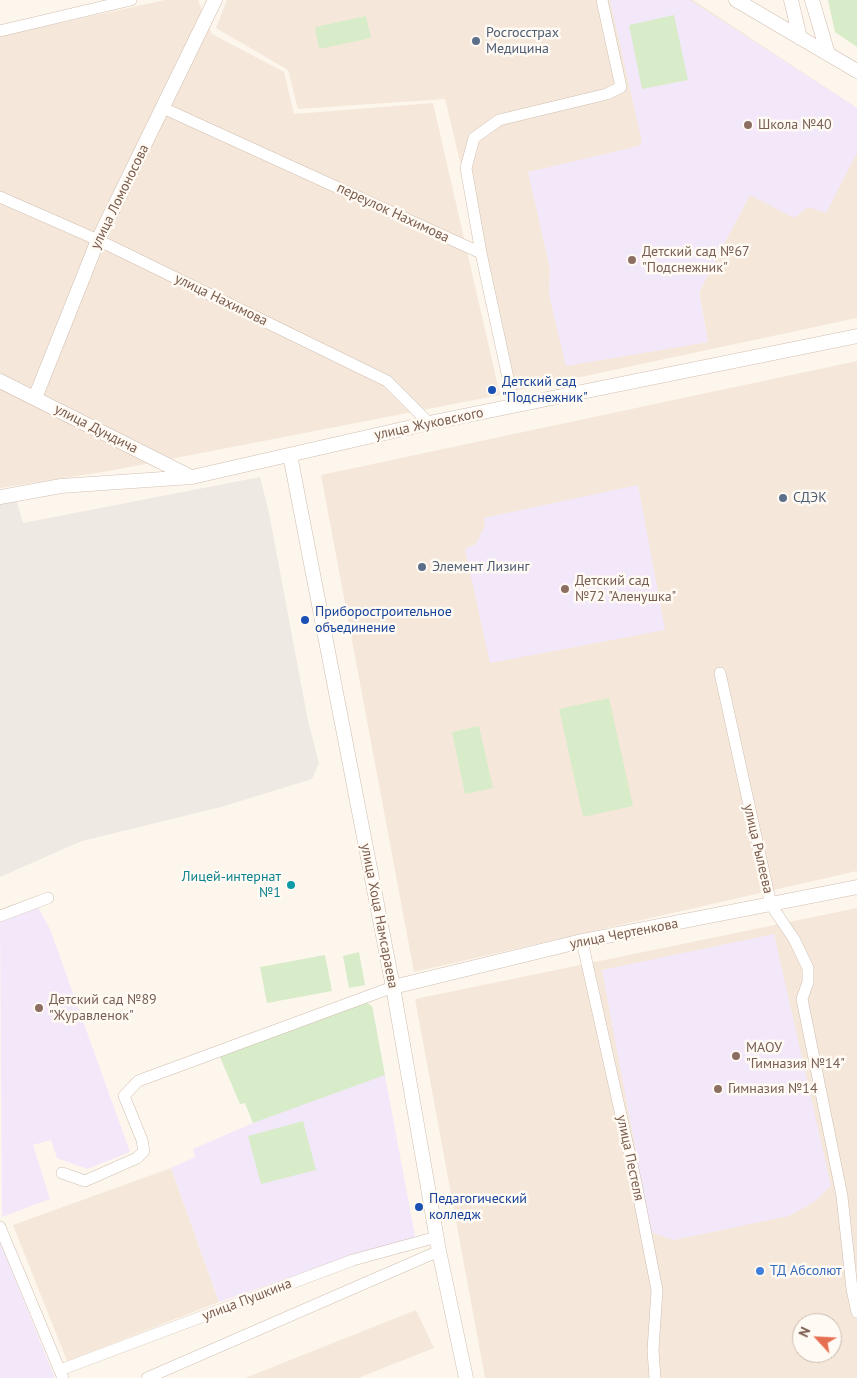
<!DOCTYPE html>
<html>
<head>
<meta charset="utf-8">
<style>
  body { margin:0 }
  #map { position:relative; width:857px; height:1378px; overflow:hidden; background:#fdf6ec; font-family:"PT Sans",sans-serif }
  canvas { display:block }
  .north { position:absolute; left:792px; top:1313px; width:50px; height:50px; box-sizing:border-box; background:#fffaf3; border:1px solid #cabbb1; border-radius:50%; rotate:295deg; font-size:14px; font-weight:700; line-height:20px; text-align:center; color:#7a5c4d }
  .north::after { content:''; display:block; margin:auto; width:18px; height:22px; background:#e76f51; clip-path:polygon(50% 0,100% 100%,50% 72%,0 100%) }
</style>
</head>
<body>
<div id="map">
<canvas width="857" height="1378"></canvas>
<div class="north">N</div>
</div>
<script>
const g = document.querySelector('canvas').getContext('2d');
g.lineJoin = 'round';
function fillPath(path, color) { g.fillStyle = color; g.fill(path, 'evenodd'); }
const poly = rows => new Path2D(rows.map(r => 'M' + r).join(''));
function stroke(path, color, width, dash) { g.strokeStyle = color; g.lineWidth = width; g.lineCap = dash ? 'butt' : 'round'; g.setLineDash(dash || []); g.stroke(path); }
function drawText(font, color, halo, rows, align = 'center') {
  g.font = font + ' "PT Sans",sans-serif'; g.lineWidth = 5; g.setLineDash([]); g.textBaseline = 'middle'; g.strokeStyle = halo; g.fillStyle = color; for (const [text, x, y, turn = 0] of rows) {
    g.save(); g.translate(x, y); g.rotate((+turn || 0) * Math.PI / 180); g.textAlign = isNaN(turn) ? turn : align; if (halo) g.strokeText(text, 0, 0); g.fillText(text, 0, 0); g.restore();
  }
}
fillPath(poly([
  [165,0,198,0,212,34,284,72,294,114,433,103,500,395,109,471,0,488,0,36],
  [227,0,693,0,857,108,857,318,515,391,445,99,298,109,288,70,216,28],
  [721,251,699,292,708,342,549,295,550,269],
  [857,361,857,871,414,972,321,475],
  [857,908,857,1378,485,1378,415,999],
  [802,1323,832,1323,832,1353,802,1353],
  [171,1168,219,1302,67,1361,13,1225],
  [416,1310,434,1348,358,1378,245,1378]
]), '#f5e8da');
fillPath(poly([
  [260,477,269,513,308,721,319,763,312,779,221,807,82,841,0,877,0,502,16,499,23,523]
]), '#efe9e4');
fillPath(poly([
  [610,0,690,0,857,108,857,153,826,213,808,207,794,218,750,195,699,292,708,342,566,366,549,295,550,269,528,172,639,146,642,142],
  [638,485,665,630,490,663,465,549,476,544,485,526,484,518],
  [35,902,50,929,130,1152,87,1169,57,1158,51,1140,33,1145,50,1199,2,1217,0,916],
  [774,934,831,1186,814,1202,789,1216,674,1240,651,1232,602,970],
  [372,1006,416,1241,353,1255,219,1302,171,1168,195,1157,193,1149,253,1123,245,1103,240,1104,220,1057],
  [0,1242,55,1378,0,1378]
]), '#f3e8fa');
fillPath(poly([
  [828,0,857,0,857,47,835,32],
  [674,15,688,80,642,89,629,25],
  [366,16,371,38,319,49,315,27],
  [609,698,633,806,583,817,559,709],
  [479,726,493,788,465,794,452,732],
  [359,952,365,985,349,988,343,956],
  [325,955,332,991,267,1003,260,967],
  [364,1001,372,1006,385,1075,253,1123,245,1103,240,1104,220,1057],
  [303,1121,316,1170,261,1184,248,1136]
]), '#d8ecc9');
const minor = poly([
  [0,31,131,0],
  [163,108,481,253,514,406],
  [0,197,98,240,387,381,429,423],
  [481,253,466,168,474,138,499,120,607,94,621,87,602,0],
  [720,673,771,905,794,939,808,968,808,982,802,999,842,1196,852,1289,857,1312],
  [0,916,48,898],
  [582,941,635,1178,657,1290,653,1350,655,1378],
  [62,1173,85,1181,137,1158,144,1151,142,1140,124,1096,138,1081,393,987],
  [0,1227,63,1378],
  [60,1370,353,1260,437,1237],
  [147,1378,439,1251]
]);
const tertiary = poly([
  [736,0,857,71],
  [791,0,800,38],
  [812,0,828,54],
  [0,381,191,477],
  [35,398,98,240,215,0],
  [290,455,393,987,439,1251,466,1378],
  [0,497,61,486,192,477,429,423,857,336],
  [393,987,582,941,857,887]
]);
stroke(minor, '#d1beb0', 12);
stroke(tertiary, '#d1beb0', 15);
stroke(minor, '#fff', 11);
stroke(tertiary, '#fff', 14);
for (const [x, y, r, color] of [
  [476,41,5,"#5c6f8a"],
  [748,125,5,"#8d6e63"],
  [632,260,5,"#8d6e63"],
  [492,390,5,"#1a4fb4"],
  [783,498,5,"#5c6f8a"],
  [422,567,5,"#5c6f8a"],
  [565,589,5,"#8d6e63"],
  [305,620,5,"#1a4fb4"],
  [291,885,5,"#0f9aa8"],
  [39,1008,5,"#8d6e63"],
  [736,1056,5,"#8d6e63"],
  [718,1089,5,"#8d6e63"],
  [419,1207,5,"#1a4fb4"],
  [760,1271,5,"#3f7fe0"]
]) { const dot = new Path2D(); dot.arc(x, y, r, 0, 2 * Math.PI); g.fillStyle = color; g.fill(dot); stroke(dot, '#fffaf3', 2); }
drawText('14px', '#4e5e75', '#fffaf3', [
  ["Росгосстрах",486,33],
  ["Медицина",486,49],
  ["СДЭК",793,498],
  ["Элемент Лизинг",432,567]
], 'left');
drawText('14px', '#785e54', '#fffaf3', [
  ["Школа №40",758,125],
  ["Детский сад №67",642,252],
  ["\"Подснежник\"",642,268],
  ["Детский сад",575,581],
  ["№72 \"Аленушка\"",575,597],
  ["Детский сад №89",49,1000],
  ["\"Журавленок\"",49,1016],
  ["МАОУ",746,1048],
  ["\"Гимназия №14\"",746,1064],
  ["Гимназия №14",728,1089]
], 'left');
drawText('14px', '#7a5c4d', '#fffaf3', [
  ["улица Ломоносова",120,197,-64],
  ["переулок Нахимова",393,213,25],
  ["улица Нахимова",221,300,26],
  ["улица Жуковского",429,424,-12],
  ["улица Дундича",96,429,27],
  ["улица Рылеева",758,849,77],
  ["улица Хоца Намсараева",379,916,79],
  ["улица Чертенкова",624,934,-11],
  ["улица Пестеля",630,1158,78],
  ["улица Пушкина",247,1300,-21]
]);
drawText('14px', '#164399', '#fffaf3', [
  ["Детский сад",502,382],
  ["\"Подснежник\"",502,398],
  ["Приборостроительное",315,612],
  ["объединение",315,628],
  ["Педагогический",429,1199],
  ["колледж",429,1215]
], 'left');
drawText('14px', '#0d838f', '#fffaf3', [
  ["Лицей-интернат",281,877],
  ["№1",281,893]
], 'right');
drawText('14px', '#366cbe', '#fffaf3', [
  ["ТД Абсолют",770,1271]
], 'left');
</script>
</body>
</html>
